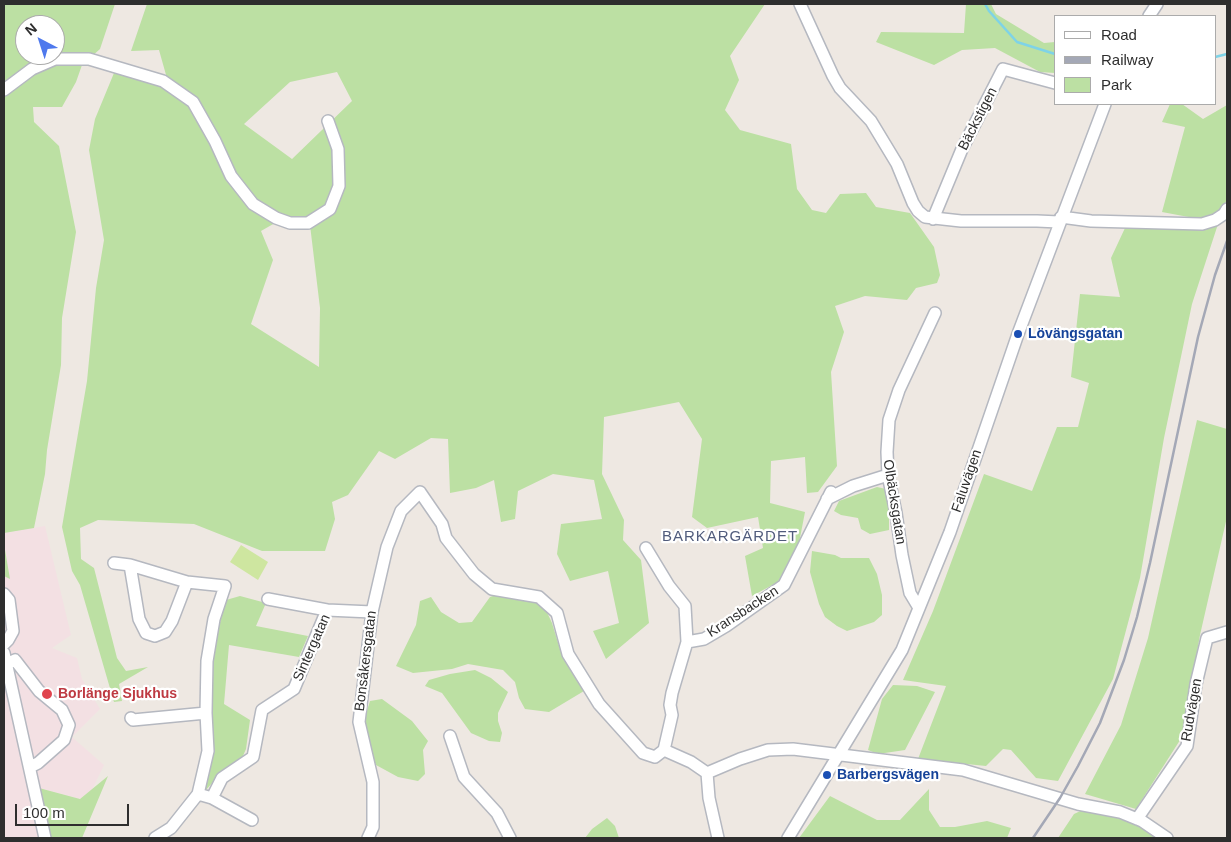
<!DOCTYPE html>
<html>
<head>
<meta charset="utf-8">
<style>
  body { margin:0 }
  #map { position:relative; width:1231px; height:842px; overflow:hidden; background:#eee8e2; font-family:Arial,sans-serif }
  canvas { display:block }
  .frame { position:absolute; inset:0; border:5px solid #2e2e2e; pointer-events:none }
  .legend { position:absolute; left:1054px; top:15px; width:162px; height:90px; box-sizing:border-box; background:#fff; border:1px solid #ababab; margin:0; padding:6px 9px; list-style:none; font-size:15px; color:#2e2e2e }
  .legend li { display:flex; align-items:center; gap:10px; height:25px }
  .legend b { width:25px; border:1px solid #ababab }
  .north { position:absolute; left:15px; top:15px; width:50px; height:50px; box-sizing:border-box; background:#fff; border:1px solid #ababab; border-radius:50%; rotate:320deg; font-size:14px; font-weight:700; line-height:20px; text-align:center; color:#2e2e2e }
  .north::after { content:''; display:block; margin:auto; width:18px; height:22px; background:#4f79ed; clip-path:polygon(50% 0,100% 100%,50% 72%,0 100%) }
  .scale { position:absolute; left:15px; top:804px; width:114px; height:22px; box-sizing:border-box; border:2px solid #2e2e2e; border-top:0; padding-left:6px; font-size:15px; line-height:18px; white-space:nowrap; color:#2e2e2e; -webkit-text-stroke:4px #fff; paint-order:stroke }
</style>
</head>
<body>
<div id="map">
<canvas width="1231" height="842"></canvas>
<div class="frame"></div>
<ul class="legend">
<li><b style="height:6px;background:#fff"></b>Road</li>
<li><b style="height:6px;background:#a4a8b6"></b>Railway</li>
<li><b style="height:14px;background:#bce0a3"></b>Park</li>
</ul>
<div class="north">N</div>
<div class="scale">100 m</div>
</div>
<script>
const g = document.querySelector('canvas').getContext('2d');
g.lineJoin = 'round';
function fillPath(path, color) { g.fillStyle = color; g.fill(path, 'evenodd'); }
const poly = rows => new Path2D(rows.map(r => 'M' + r).join(''));
function stroke(path, color, width, dash) { g.strokeStyle = color; g.lineWidth = width; g.lineCap = dash ? 'butt' : 'round'; g.setLineDash(dash || []); g.stroke(path); }
function drawText(font, color, halo, rows, align = 'center') {
  g.font = font + ' Arial,sans-serif'; g.lineWidth = 4.5; g.setLineDash([]); g.textBaseline = 'middle'; g.strokeStyle = halo; g.fillStyle = color; for (const [text, x, y, turn = 0] of rows) {
    g.save(); g.translate(x, y); g.rotate((+turn || 0) * Math.PI / 180); g.textAlign = isNaN(turn) ? turn : align; if (halo) g.strokeText(text, 0, 0); g.fillText(text, 0, 0); g.restore();
  }
}
fillPath(poly([
  [45,526,71,635,52,648,77,658,82,679,100,709,72,737,104,765,92,790,80,799,39,788,51,838,4,838,4,576,10,578,4,544,4,533]
]), '#f3e0e3');
fillPath(poly([
  [4,4,115,4,100,49,82,65,76,82,62,107,33,107,34,122,59,146,76,232,62,318,61,365,47,450,45,474,34,528,4,533],
  [25,25,55,25,55,55,25,55],
  [147,4,765,4,730,56,739,80,725,110,740,130,791,144,797,189,812,210,826,213,840,194,866,193,876,207,910,213,934,247,940,275,937,283,916,288,907,300,865,296,835,306,844,332,831,372,837,466,818,492,807,493,805,457,771,461,770,503,805,512,799,543,778,582,752,596,745,556,763,548,758,517,707,528,692,517,702,439,679,402,604,417,602,474,624,520,623,540,641,560,649,623,606,659,593,631,619,623,608,571,570,581,557,554,561,524,602,519,594,480,553,474,518,491,515,519,501,522,494,480,476,488,450,493,448,439,431,438,395,459,379,451,348,495,332,502,335,519,325,551,262,551,194,524,98,520,80,528,81,559,94,568,117,658,126,671,148,667,119,684,122,701,114,702,80,585,72,571,62,527,87,381,96,288,104,240,89,150,95,119,114,73,170,89,159,50,131,51],
  [337,72,352,101,292,159,244,124,290,82],
  [275,223,310,225,320,308,319,367,251,324,273,260,261,231],
  [966,4,991,4,996,14,1044,43,1055,42,1055,73,1040,72,995,48,962,50,934,65,876,42,881,32,964,33],
  [1170,104,1182,104,1203,119,1227,105,1227,200,1218,214,1199,219,1162,212,1185,127,1162,122],
  [1218,224,1192,304,1164,438,1140,578,1113,679,1058,781,1036,778,1011,750,1003,749,986,766,918,759,946,686,903,680,933,611,984,474,1032,491,1057,427,1078,427,1089,383,1071,377,1080,294,1120,297,1111,258,1125,228,1201,229],
  [1197,420,1227,429,1227,517,1200,635,1182,737,1136,809,1085,794,1121,725,1148,638],
  [877,487,886,489,889,504,889,530,870,534,861,529,858,518,841,515,834,511,839,501],
  [4,544,10,579,4,576],
  [812,551,835,555,841,558,869,558,877,574,882,595,882,615,874,622,847,631,837,626,825,617,819,604,810,572],
  [502,593,519,596,535,602,545,608,552,623,560,649,584,691,549,712,525,709,519,698,515,682,503,670,468,664,452,669,413,673,396,666,416,625,420,601,431,597,441,612,459,623,472,622,490,597],
  [240,596,266,603,256,626,308,636,299,657,229,645,224,704,250,720,246,749,240,763,219,775,206,790,201,789,210,660,226,600],
  [475,670,491,678,508,692,498,713,498,721,502,733,500,742,489,741,471,733,442,693,425,686,429,680,450,674],
  [893,685,917,686,935,692,905,750,878,754,868,750,882,699],
  [382,699,412,721,428,741,423,750,425,774,418,781,398,777,376,765,369,750,364,733,365,717,370,701],
  [108,776,82,838,51,838,39,788,80,799],
  [929,789,929,810,940,827,955,827,987,821,1011,828,1007,838,799,838,830,796,877,820,900,820],
  [1089,807,1138,826,1156,838,1058,838,1074,814],
  [607,818,615,826,619,838,585,838,592,829]
]), '#bce0a3');
fillPath(poly([
  [241,545,268,562,258,580,230,562]
]), '#cee6a0');
stroke(poly([
  [985,4,989,11,1017,42,1055,54],
  [1215,57,1227,54]
]), '#7ed3e7', 2.5);
const minor = poly([
  [800,4,833,76,840,88,871,121,897,164,913,203,918,211,925,217,961,221,1037,221,1059,222],
  [1149,16,1157,4],
  [4,90,32,69,55,59,89,59,163,81,193,102,215,141,231,176,253,204,276,218,290,223,308,223,330,209,339,186,338,149,328,121],
  [1061,217,1091,221,1202,224,1215,220,1224,214,1227,209],
  [933,219,962,149,1003,69,1055,83],
  [827,499,853,486,888,475],
  [646,548,669,586,685,606,687,642],
  [114,563,130,565,187,582,225,586,214,619,207,661,206,713,208,751,198,794,171,828,155,838],
  [130,565,139,619,146,633,155,636,165,632,172,621,187,582],
  [4,594,9,600,13,631,8,640,4,644],
  [268,599,327,610],
  [919,608,910,593,902,555,896,513,888,475,887,452,889,420,899,390,935,313],
  [4,653,45,838],
  [7,664,15,660,39,691,62,710,69,725,64,740,38,763,30,767],
  [131,718,133,720,206,713],
  [450,736,464,777,497,813,510,838],
  [664,750,672,715,670,705,672,693,687,642,704,639,726,626,784,585,831,492],
  [707,773,709,798,718,838],
  [198,794,212,798,222,778,253,757,262,710,294,689,327,610,372,612],
  [212,798,252,820],
  [1137,819,1187,746,1196,684,1207,638,1227,632],
  [368,838,373,827,373,782,359,722,372,612,387,547,401,511,420,492,442,524,446,538,474,574,492,589,539,597,557,613,568,654,599,704,643,753,655,757,664,750,691,762,707,773,740,759,768,750,793,749,963,770,1078,804,1120,812,1142,821,1167,838],
  [788,838,902,650,950,532,1018,334,1105,104]
]);
stroke(minor, '#b5b8c0', 14);
stroke(minor, '#fff', 11);
stroke(poly([
  [1033,838,1060,798,1078,766,1100,723,1124,660,1137,617,1150,563,1198,337,1215,275,1227,241]
]), '#a4a8b6', 2.5);
for (const [x, y, r, color] of [
  [1018,334,5,"#1a4fb4"],
  [47,694,6,"#e0444e"],
  [827,775,5,"#1a4fb4"]
]) { const dot = new Path2D(); dot.arc(x, y, r, 0, 2 * Math.PI); g.fillStyle = color; g.fill(dot); stroke(dot, '#fff', 2); }
drawText('14px', '#2e2e2e', '#fff', [
  ["Bäckstigen",978,119,-63],
  ["Faluvägen",967,481,-71],
  ["Olbäcksgatan",894,502,81],
  ["Kransbacken",743,612,-33],
  ["Sintergatan",312,648,-66],
  ["Bonsåkersgatan",366,661,-83],
  ["Rudvägen",1192,710,-80]
]);
drawText('bold 14px', '#164399', '#fff', [
  ["Lövängsgatan",1028,334],
  ["Barbergsvägen",837,775]
], 'left');
drawText('bold 14px', '#be3a42', '#fff', [
  ["Borlänge Sjukhus",58,694]
], 'left');
g.letterSpacing = '1px';
drawText('15px', '#515c7c', '#fff', [
  ["BARKARGÄRDET",730,537]
]);
g.letterSpacing = '0px';
</script>
</body>
</html>
